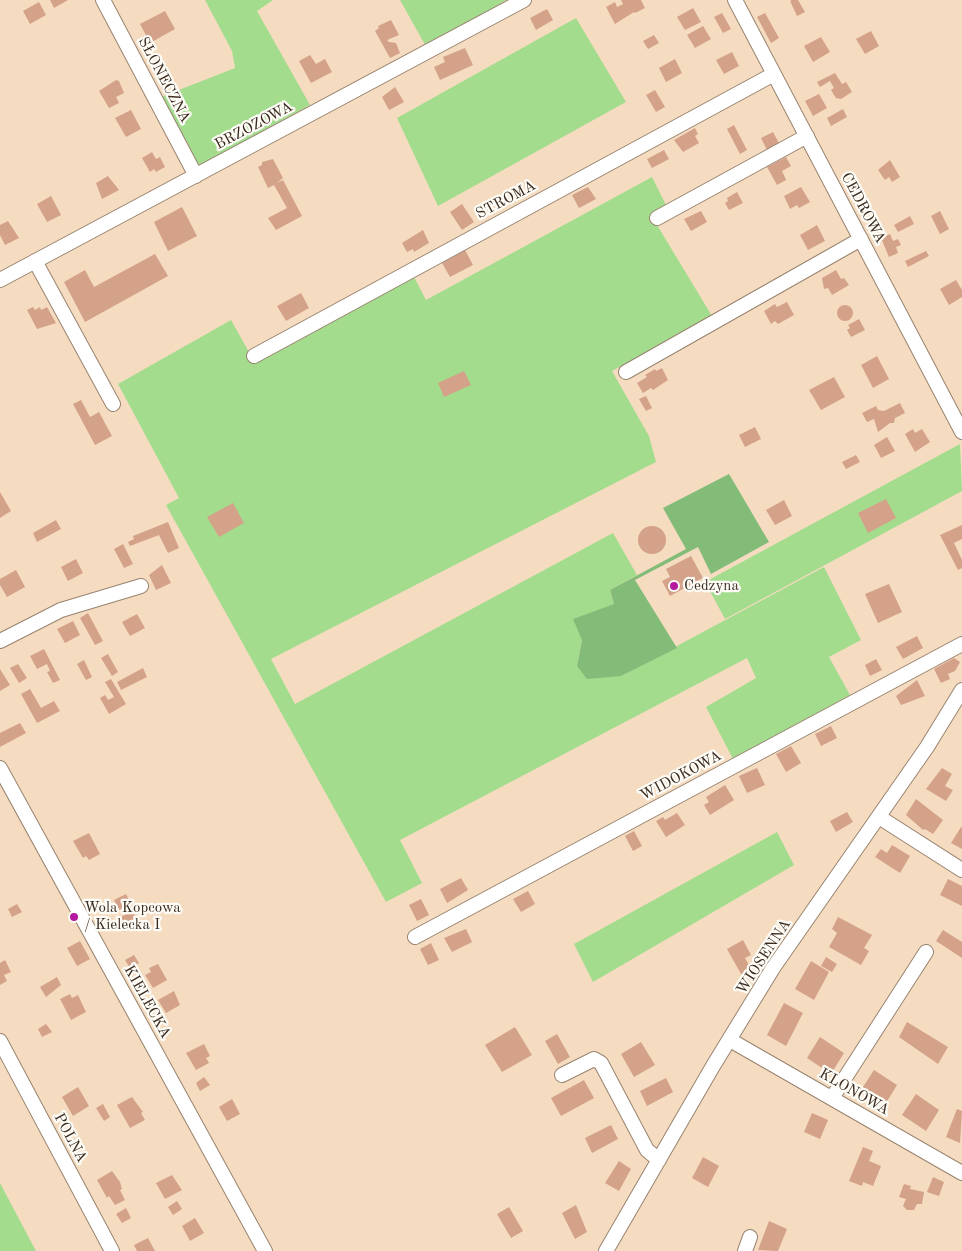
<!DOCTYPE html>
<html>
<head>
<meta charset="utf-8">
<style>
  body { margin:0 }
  canvas { display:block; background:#f5dcc0 }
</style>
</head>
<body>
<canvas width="962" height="1251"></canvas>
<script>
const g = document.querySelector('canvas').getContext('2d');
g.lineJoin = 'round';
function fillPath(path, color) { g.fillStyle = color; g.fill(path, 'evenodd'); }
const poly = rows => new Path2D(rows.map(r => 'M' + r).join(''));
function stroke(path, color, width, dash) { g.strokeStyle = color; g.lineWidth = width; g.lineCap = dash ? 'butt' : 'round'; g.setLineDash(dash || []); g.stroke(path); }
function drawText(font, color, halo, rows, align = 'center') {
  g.font = font + ' "Old Standard TT",serif'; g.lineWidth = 4.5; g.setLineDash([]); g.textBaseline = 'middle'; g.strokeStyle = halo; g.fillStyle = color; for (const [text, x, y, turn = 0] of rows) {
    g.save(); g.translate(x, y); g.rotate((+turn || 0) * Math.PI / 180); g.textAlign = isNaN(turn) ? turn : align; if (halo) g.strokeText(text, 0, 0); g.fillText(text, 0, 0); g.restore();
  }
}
fillPath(poly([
  [205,0,273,0,257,11,310,105,199,166,161,97,235,68,232,51],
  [400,0,506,0,428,50],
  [576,18,626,102,438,206,397,118],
  [652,177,666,205,651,215,712,316,612,371,649,436,656,462,271,659,295,704,613,533,637,575,610,590,614,604,582,640,577,666,621,676,824,567,861,640,829,657,850,695,733,759,706,707,756,678,747,658,400,840,422,883,386,902,166,505,179,498,118,384,231,320,249,352,410,269,426,300],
  [960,444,962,491,725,619,705,582],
  [777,832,794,865,593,982,574,944],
  [0,1183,36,1251,0,1251]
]), '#a4dc8e');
fillPath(poly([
  [729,474,769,542,711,574,698,547,635,580,677,648,621,676,587,679,577,666,582,640,573,619,614,604,610,590,686,549,663,508]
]), '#83bc79');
fillPath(poly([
  [50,0,68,0,54,8],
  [621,0,641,0,645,8,635,13,634,12,615,24,606,7,615,2,617,7,623,4],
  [792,0,798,0,805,12,797,16,790,1],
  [39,2,46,15,30,24,23,11],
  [693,8,701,22,685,30,677,17],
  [547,9,553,20,536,30,530,18],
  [165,11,175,29,150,43,140,24],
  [722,13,731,29,723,33,714,17],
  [765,13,779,38,771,43,757,17],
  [391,20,399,35,387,40,389,42,396,43,400,53,390,58,375,31,379,28,378,26],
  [703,26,711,39,695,48,687,35],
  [871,31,879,46,865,54,856,39],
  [654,35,659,43,648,49,643,41],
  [821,37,830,52,813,62,804,46],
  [465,48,473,65,440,80,434,67,445,62,443,57],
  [732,52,739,66,724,74,716,60],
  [310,55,316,64,325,59,332,72,311,83,299,61],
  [675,59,682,73,666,82,659,68],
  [835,73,842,84,846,82,852,92,841,99,836,98,831,90,834,88,830,81,820,87,817,82],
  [116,80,119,81,124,93,116,97,119,103,109,108,99,91],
  [395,87,404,102,389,110,382,97],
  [655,90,665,107,656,112,646,95],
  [819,94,827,108,813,116,805,101],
  [843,109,847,117,831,126,827,118],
  [131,110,141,129,126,137,115,118],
  [734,125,747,150,740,154,727,129],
  [695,128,698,134,695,136,699,143,683,152,674,140],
  [773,132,780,145,768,152,761,138],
  [664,150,669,159,652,168,647,159],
  [152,152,156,159,160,157,165,167,156,172,154,169,150,172,142,158],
  [786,157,791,166,782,171,786,180,777,185,767,167],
  [273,159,283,178,277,183,283,180,302,216,276,230,268,218,287,208,274,185,268,188,258,167,262,165,262,162],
  [890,160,900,177,892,182,889,177,885,180,878,170],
  [108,176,119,190,102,199,96,183],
  [588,187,596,199,579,208,572,195],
  [801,187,810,202,799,208,797,205,790,209,784,196],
  [737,192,743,203,729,210,725,203,728,201,727,198],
  [51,196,61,215,47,222,37,204],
  [462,204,474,222,462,230,450,212],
  [182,207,197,236,168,251,154,222],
  [701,211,707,222,691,231,684,219],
  [940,211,949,229,940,234,931,216],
  [910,216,914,224,898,232,894,225],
  [8,221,19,238,5,245,0,235,0,225],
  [817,225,825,241,808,250,800,235],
  [423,230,429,243,414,252,413,249,407,252,402,243],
  [890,234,893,241,898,239,901,245,896,247,898,253,889,257,881,238],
  [465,250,473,265,450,277,442,263],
  [926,251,929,256,908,267,905,261],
  [155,254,168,276,85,322,64,282,85,270,94,287],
  [836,270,841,279,844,278,849,285,832,295,828,288,824,289,822,278],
  [956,280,962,290,962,297,949,305,940,289],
  [301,293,309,308,286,321,277,306],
  [787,302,794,315,778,324,775,321,771,324,764,311,775,304,777,307],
  '837 313a8 8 0 1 1 16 0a8 8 0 1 1-16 0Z',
  [33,307,35,310,40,307,41,310,47,307,56,323,37,329,27,310],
  [859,319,865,330,851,337,847,330,850,328,848,325],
  [877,356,889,379,873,388,861,365],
  [662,368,668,380,653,390,651,388,643,393,637,383,647,377,645,375,655,369,656,371],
  [464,371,471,385,444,397,438,383],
  [834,377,845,397,821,410,809,390],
  [646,396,652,408,646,411,639,399],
  [81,400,90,417,99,412,112,436,95,445,73,404],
  [900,403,905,413,895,418,894,423,890,423,878,432,874,419,867,422,862,413,876,406,878,410,884,411],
  [755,427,761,439,745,447,739,435],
  [913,429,915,433,922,429,930,442,915,452,905,434],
  [887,437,895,451,881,458,874,445],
  [856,455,860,462,846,469,842,462],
  [0,492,11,511,0,518],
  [886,499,896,518,868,533,858,513],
  [784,500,792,516,775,525,766,510],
  [233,503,244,523,219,537,207,517],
  [56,520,61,529,37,542,33,533],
  [168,522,179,548,168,553,159,535,130,546,128,542,134,539,133,536],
  [962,525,962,539,954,543,962,560,962,568,958,570,940,535],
  '638 540a14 14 0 1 1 28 0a14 14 0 1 1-28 0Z',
  [123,544,133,564,124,568,114,549],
  [691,556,703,578,670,596,662,581,670,577,666,569],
  [76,559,83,573,68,581,61,567],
  [162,565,171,583,156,590,149,575],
  [16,570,25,587,7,597,0,585,0,579],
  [889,584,902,612,878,623,865,594],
  [88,613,103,641,95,645,80,618],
  [137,614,145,628,130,636,122,622],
  [73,621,80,635,65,643,57,629],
  [917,636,923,648,903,659,896,647],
  [44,649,60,680,53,683,47,672,50,671,47,664,37,669,30,656],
  [108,654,118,672,112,676,101,658],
  [954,658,960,662,955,671,948,674,950,679,941,683,934,669],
  [876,659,882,670,870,676,865,665],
  [84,660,92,677,86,680,77,664],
  [18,664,27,678,19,683,10,668],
  [143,668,147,677,121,690,117,682],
  [0,669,10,685,0,691],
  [111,679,126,704,109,714,100,698,105,695,108,700,114,697,105,682],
  [917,680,925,696,901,705,896,696],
  [30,689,41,708,54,701,60,711,37,723,21,694],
  [20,723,26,733,0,747,0,733],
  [831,726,837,738,821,746,815,734],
  [791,746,801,763,786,772,776,754],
  [757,768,765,785,747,793,739,776],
  [942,768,952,774,945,786,953,790,946,801,926,789],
  [725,785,734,800,710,815,704,805,709,802,706,797],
  [916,799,943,820,933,834,925,829,923,830,906,815],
  [847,812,853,822,836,832,830,821],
  [677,813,685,825,666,837,656,821,663,817,665,820],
  [961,827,962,828,962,849,951,843],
  [634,831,642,846,633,851,625,836],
  [89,833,100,854,89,860,86,856,83,858,73,841],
  [892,845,910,856,900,873,875,857,881,849,887,853],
  [461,878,468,890,447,903,440,889],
  [948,879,962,886,962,906,940,895],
  [528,891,535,904,521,912,513,899],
  [126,894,131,904,119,910,114,900],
  [421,899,429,915,417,921,409,905],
  [17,904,22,912,12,917,8,909],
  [132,911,139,924,124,932,117,919],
  [838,917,872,935,864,948,869,951,861,965,829,947,837,933,832,929],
  [466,929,472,942,452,952,444,938],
  [943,930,962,942,962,958,936,941],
  [743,940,751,955,745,958,751,969,741,974,727,949],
  [80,941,90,959,77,966,67,948],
  [431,943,439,960,428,965,420,949],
  [134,955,139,963,130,968,125,960],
  [826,957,837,964,832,972,821,966],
  [5,960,11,972,4,975,7,981,0,985,0,963],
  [811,961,829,972,814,1000,795,989],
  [158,964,167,980,153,988,145,975,151,972,149,968],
  [57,977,61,985,46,997,40,987],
  [174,991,180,1005,166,1013,158,1000],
  [70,994,72,998,78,995,86,1012,71,1020,60,999],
  [784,1003,803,1013,786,1046,767,1035],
  [907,1022,948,1047,938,1064,899,1037],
  [46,1024,52,1032,42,1037,38,1029],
  [515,1027,532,1055,502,1072,485,1045],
  [557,1034,570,1057,558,1064,545,1041],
  [820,1037,844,1053,831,1074,807,1058],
  [641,1042,655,1065,634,1077,621,1054],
  [204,1044,210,1056,206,1058,209,1063,196,1070,186,1053],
  [874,1070,897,1085,886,1103,863,1087],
  [204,1077,210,1085,200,1091,196,1083],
  [666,1078,673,1092,647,1106,640,1091],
  [584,1080,594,1098,561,1116,551,1098],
  [78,1087,89,1106,73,1116,62,1097],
  [916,1094,939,1110,926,1131,902,1115],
  [132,1097,143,1112,141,1113,145,1120,130,1128,117,1105],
  [232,1099,240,1114,227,1121,219,1107],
  [103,1104,110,1117,104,1121,96,1108],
  [957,1109,962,1111,960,1143,946,1137],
  [812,1113,828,1120,820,1139,804,1132],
  [611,1125,618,1139,592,1153,585,1138],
  [863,1147,873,1151,869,1161,881,1166,873,1186,863,1182,862,1186,849,1181],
  [703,1157,719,1166,708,1187,692,1178],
  [619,1161,631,1169,619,1191,605,1183],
  [112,1171,120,1182,122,1189,120,1190,125,1200,115,1205,109,1196,107,1198,97,1180],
  [172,1175,182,1190,165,1199,156,1183],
  [933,1177,944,1182,939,1196,927,1192],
  [904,1184,911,1186,910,1189,924,1192,922,1204,917,1204,914,1210,907,1210,903,1206,906,1199,899,1197],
  [177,1201,182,1209,173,1215,168,1207],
  [576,1205,587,1232,575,1239,562,1213],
  [509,1207,523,1231,511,1238,497,1214],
  [126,1208,131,1218,122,1223,116,1214],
  [195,1218,204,1233,190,1241,182,1226],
  [769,1221,787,1229,778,1251,758,1250],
  [148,1238,155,1251,137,1251,134,1245]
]), '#d4a189');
const minor = poly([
  [103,0,196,176],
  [735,0,962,432],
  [657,218,807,136],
  [35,261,113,404],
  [0,280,524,0],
  [254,356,774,74],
  [626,372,861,239],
  [0,641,61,610,141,586],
  [0,768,265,1251],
  [879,817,962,870],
  [415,937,962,644],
  [730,1040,962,1173],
  [0,1041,112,1251],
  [562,1075,594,1059,601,1063,647,1150,659,1160],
  [832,1098,926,952],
  [606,1251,713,1066,773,968,927,747,962,690],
  [745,1251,750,1237]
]);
stroke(minor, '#98836f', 16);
stroke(minor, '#fff', 14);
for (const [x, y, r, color] of [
  [674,586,5,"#b5179e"],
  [74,917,5,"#b5179e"]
]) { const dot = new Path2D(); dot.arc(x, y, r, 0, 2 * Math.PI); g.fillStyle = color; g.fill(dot); stroke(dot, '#fdfcf7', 2); }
drawText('15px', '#3b2a1e', '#fdfcf7', [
  ["SŁONECZNA",164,80,62],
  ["BRZOZOWA",254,126,-28],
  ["STROMA",506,200,-28],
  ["CEDROWA",863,208,62],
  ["WIDOKOWA",681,776,-28],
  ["WIOSENNA",764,957,-57],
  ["KIELECKA",147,1002,61],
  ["KLONOWA",854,1092,30],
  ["POLNA",70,1138,62]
]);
drawText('15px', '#3b2a1e', '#fdfcf7', [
  ["Cedzyna",684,586],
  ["Wola Kopcowa",84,908],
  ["/ Kielecka I",84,925]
], 'left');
</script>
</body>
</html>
